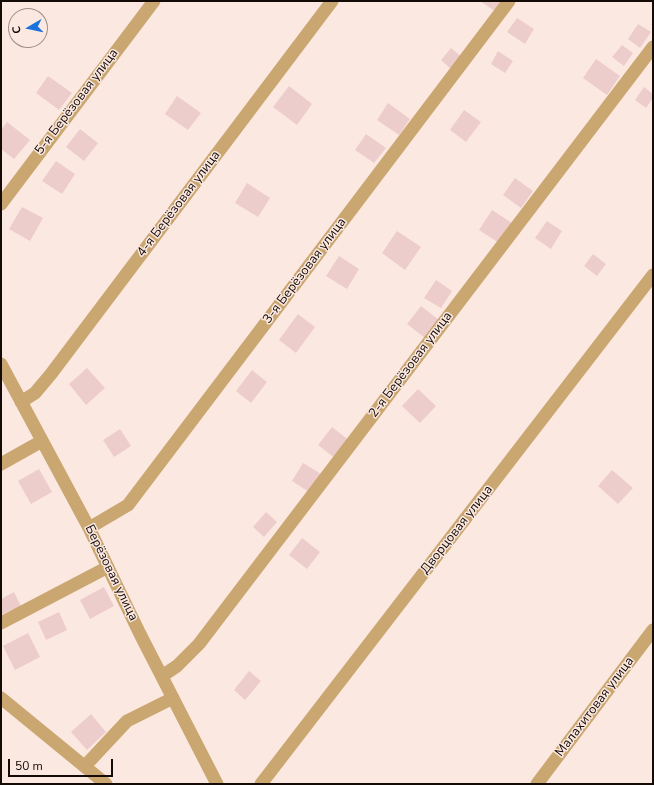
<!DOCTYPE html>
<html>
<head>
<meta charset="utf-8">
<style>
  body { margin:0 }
  #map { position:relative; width:654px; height:785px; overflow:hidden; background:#fbe9e1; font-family:"Nunito Sans",sans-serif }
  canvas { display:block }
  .frame { position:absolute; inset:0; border:2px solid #140a06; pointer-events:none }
  .north { position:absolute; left:8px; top:8px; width:40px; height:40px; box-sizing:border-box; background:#fbe9e1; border:1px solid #9f9089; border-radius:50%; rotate:261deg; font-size:11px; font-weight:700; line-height:16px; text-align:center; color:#140a06 }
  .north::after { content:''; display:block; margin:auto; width:14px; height:18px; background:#1c73dd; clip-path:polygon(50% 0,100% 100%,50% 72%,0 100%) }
  .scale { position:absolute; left:8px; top:759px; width:105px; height:18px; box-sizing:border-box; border:2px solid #140a06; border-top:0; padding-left:5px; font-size:12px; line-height:14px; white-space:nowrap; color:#140a06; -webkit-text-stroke:3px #fbe9e1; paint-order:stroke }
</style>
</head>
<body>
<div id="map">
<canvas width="654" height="785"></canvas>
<div class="frame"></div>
<div class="north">С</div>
<div class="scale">50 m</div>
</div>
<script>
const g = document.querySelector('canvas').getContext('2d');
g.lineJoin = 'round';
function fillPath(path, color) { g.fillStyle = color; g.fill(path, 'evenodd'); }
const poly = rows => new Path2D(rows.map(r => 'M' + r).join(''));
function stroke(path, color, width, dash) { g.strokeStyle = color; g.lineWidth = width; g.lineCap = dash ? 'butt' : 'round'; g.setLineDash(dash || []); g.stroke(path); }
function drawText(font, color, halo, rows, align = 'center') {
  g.font = font + ' "Nunito Sans",sans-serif'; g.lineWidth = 3; g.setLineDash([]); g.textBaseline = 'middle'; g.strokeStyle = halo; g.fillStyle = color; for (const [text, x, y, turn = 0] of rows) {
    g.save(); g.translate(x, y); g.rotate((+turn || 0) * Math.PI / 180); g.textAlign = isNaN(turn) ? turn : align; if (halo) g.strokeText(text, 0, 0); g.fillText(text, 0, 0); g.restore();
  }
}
fillPath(poly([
  [480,1,504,1,496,12],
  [517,18,534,29,525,44,507,32],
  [638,24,651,32,640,48,628,39],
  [622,45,633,53,624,66,612,57],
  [451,48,463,58,452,70,441,60],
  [498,51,513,61,505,73,491,64],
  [596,59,620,76,607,95,583,78],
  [48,76,72,93,59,110,36,93],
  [289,86,312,104,297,125,273,107],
  [644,87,653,94,653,98,646,108,635,100],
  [177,96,201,113,188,130,165,114],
  [388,103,410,119,399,135,377,120],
  [464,110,481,122,466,142,450,130],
  [7,122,30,140,14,159,1,149,1,130],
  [80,129,98,143,84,161,66,147],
  [366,134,386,148,374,163,355,150],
  [56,161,75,174,62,194,42,181],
  [515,178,533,191,521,208,503,195],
  [247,183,270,198,258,217,235,203],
  [22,207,43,218,30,241,9,229],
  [492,210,512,223,499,243,479,230],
  [547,221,562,231,551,249,535,238],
  [397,231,421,247,405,270,382,253],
  [593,254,606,264,597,276,584,266],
  [339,256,359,269,347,289,326,276],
  [436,280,452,291,441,308,424,298],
  [421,306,439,320,425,338,407,324],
  [298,314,315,327,296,353,279,340],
  [87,368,105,388,86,405,69,384],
  [252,370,267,382,251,403,236,391],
  [418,389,436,406,420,423,402,406],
  [332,427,350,441,336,459,318,445],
  [120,429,131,446,114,457,103,440],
  [303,463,321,474,309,492,292,481],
  [39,469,52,492,31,504,18,481],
  [612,470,633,488,618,504,598,486],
  [266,512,277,522,264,537,253,527],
  [302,538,320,552,307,569,289,555],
  [104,587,114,606,90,619,80,600],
  [14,592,21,606,1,615,1,599],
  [59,612,67,630,46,640,38,622],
  [28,633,40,657,15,670,3,646],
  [249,671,261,681,245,700,234,690],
  [91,714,106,732,87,750,71,732]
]), '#edcccc');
stroke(poly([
  [1,204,154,1],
  [1,364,89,528,140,634,217,784],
  [21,402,35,393,51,374,332,1],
  [1,464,42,441],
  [89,528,128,505,509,1],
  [1,623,108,567],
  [162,676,177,666,199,644,653,47],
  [1,698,106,784],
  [85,766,127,721,173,698],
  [261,784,653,275],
  [537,784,653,630]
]), '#caa670', 13);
drawText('13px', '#140a06', '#fbe9e1', [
  ["5-я Берёзовая улица",77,102,-53],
  ["4-я Берёзовая улица",179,204,-53],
  ["3-я Берёзовая улица",305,271,-53],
  ["2-я Берёзовая улица",411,365,-53],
  ["Дворцовая улица",457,530,-52],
  ["Берёзовая улица",111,573,64],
  ["Малахитовая улица",595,707,-53]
]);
</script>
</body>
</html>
